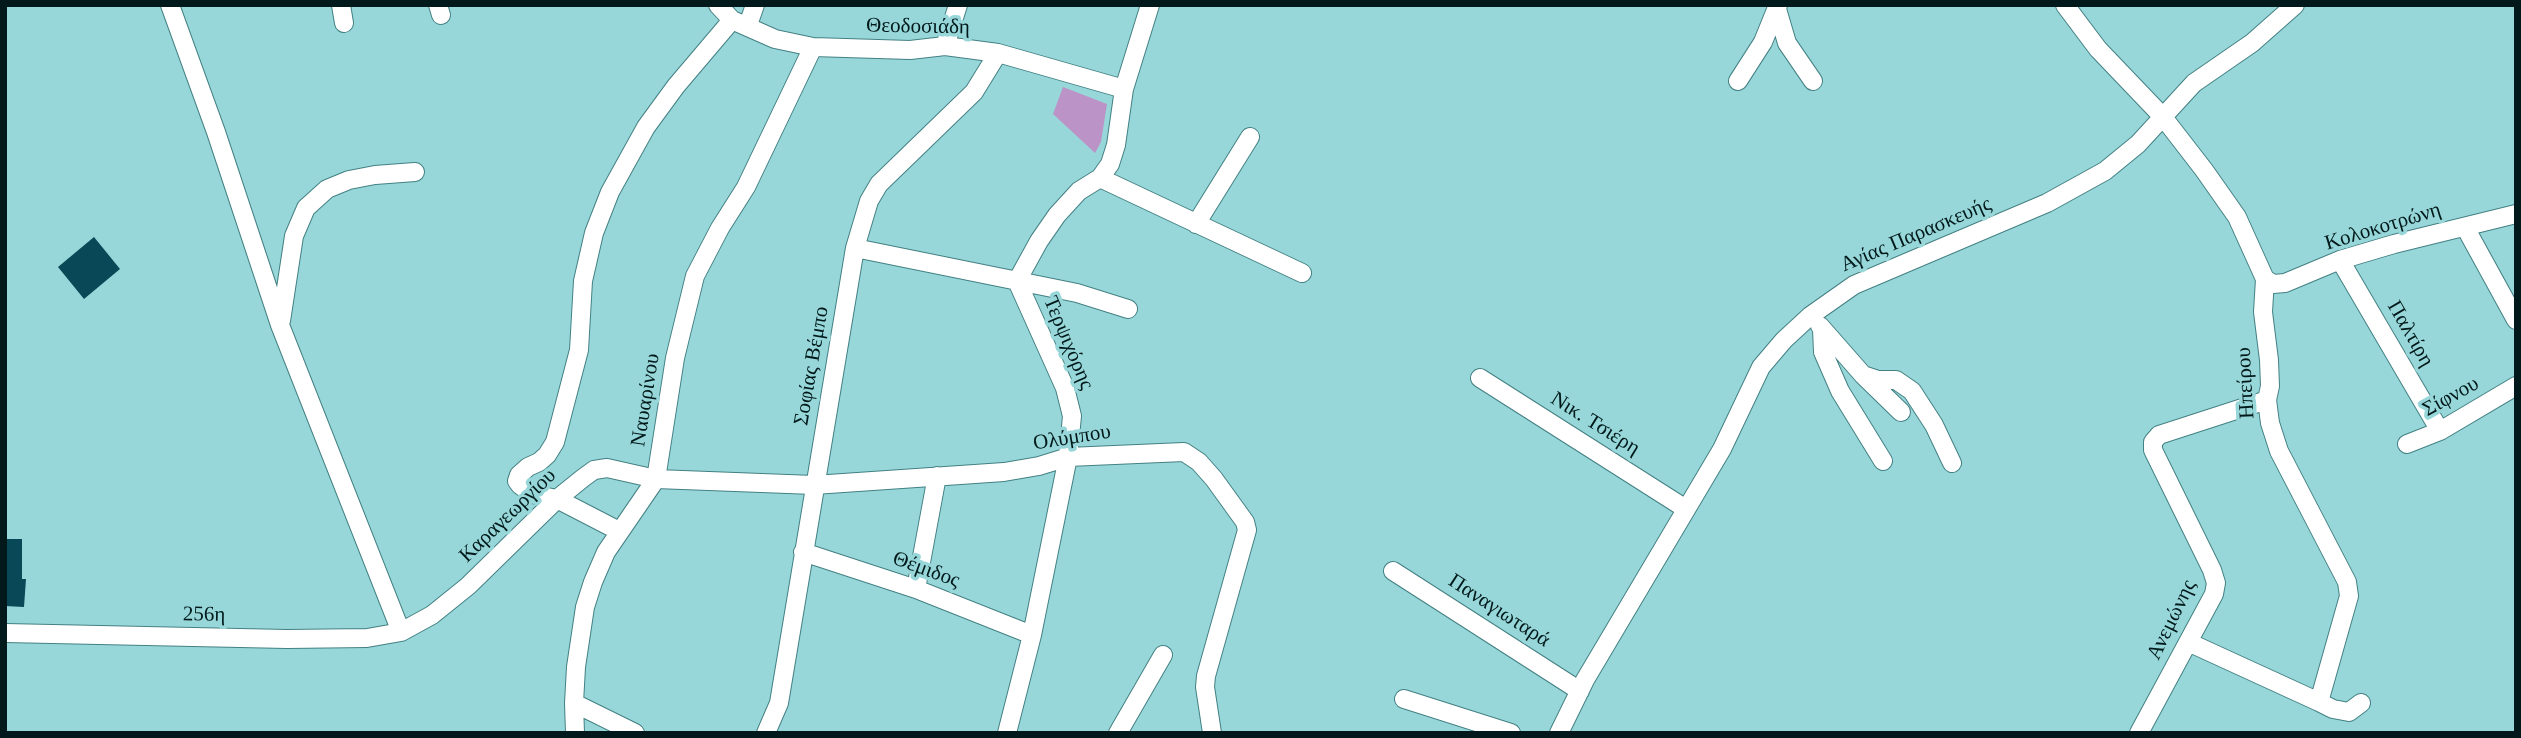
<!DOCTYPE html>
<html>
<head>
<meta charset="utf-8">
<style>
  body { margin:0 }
  #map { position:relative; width:2521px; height:738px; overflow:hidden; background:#98d7d9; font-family:"Times New Roman",serif }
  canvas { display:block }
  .frame { position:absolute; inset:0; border:7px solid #01191a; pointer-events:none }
</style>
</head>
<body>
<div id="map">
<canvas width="2521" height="738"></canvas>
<div class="frame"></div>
</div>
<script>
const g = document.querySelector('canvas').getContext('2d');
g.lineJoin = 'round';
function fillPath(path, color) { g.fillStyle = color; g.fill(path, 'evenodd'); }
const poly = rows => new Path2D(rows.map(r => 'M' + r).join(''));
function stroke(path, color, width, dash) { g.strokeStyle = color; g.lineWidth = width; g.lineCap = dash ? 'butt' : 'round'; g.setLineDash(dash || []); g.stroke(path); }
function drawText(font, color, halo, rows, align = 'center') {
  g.font = font + ' "Times New Roman",serif'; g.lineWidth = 7; g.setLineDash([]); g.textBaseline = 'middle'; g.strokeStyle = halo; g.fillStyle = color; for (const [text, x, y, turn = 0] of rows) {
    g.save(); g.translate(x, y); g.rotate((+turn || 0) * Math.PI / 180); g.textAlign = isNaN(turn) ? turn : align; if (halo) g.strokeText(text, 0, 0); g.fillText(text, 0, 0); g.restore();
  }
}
fillPath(poly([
  [1063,87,1107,104,1101,142,1095,153,1053,114]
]), '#bc93c6');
fillPath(poly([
  [94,237,120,269,84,299,58,267],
  [5,539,22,539,22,579,26,579,24,607,5,606]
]), '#094857');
const minor = poly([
  [170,5,216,132,280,325,401,632],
  [341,5,344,23],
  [438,5,441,15],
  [718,5,732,20,775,39,813,47,910,50,945,46,998,53,1124,89],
  [2065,5,2098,49,2163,117,2204,170,2237,217,2265,279,2263,312,2269,360,2270,386,2267,400,2270,423,2279,451,2347,582,2349,596,2319,702,2188,642],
  [1777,9,1787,43,1813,81],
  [748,25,755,5],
  [945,46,958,5],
  [1738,81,1763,42,1778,5],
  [1100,178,1302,273],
  [1196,224,1250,137],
  [2465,227,2516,320],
  [855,248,1077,293,1128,309],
  [2340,260,2440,431],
  [2265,279,2273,284,2285,283,2340,260,2394,244,2516,214],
  [281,321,294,236,306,208,327,189,349,180,375,175,415,172],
  [1820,326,1863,375,1901,412],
  [1822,329,1823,352,1840,391,1883,461],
  [1863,375,1878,380,1896,380,1912,391,1934,425,1952,463],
  [1480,378,1686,509],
  [2407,444,2440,431,2516,386],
  [619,531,557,499,532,494,520,485,517,481,519,475,528,467,539,462,547,455,555,442,579,350,583,281,594,233,610,192,646,127,676,86,732,20],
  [803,552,916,589,1032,635],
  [1393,571,1580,691],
  [916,589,937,476],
  [5,633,287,639,367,638,401,632,432,615,468,586,557,499,583,478,594,470,607,468,656,479,814,485,1004,472,1039,466,1068,457,1184,452,1199,462,1214,479,1245,522,1247,530,1206,676,1205,687,1212,733],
  [1404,699,1511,733],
  [2319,702,2333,709,2349,712,2361,703],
  [574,703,575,733],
  [635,733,574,703,576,667,585,607,593,582,606,552,656,479,675,358,695,276,720,228,746,187,813,47],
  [766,733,779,703,855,248,869,201,879,184,974,92,998,53],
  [1007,733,1032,635,1068,457,1072,416,1065,388,1017,281,1039,241,1057,215,1079,191,1100,178,1110,164,1116,145,1124,89,1150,5],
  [1118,733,1163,655],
  [1559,733,1585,680,1722,449,1761,367,1784,340,1810,316,1854,285,2047,203,2105,171,2138,144,2194,83,2252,43,2295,5],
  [2139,733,2214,594,2216,583,2212,570,2153,450,2153,442,2159,435,2267,400]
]);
stroke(minor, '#438083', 20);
stroke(minor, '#fff', 18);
drawText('21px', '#01191a', '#98d7d9', [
  ["Θεοδοσιάδη",918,27,1],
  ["Κολοκοτρώνη",2383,227,-17],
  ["Αγίας Παρασκευής",1916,235,-23],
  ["Παλτίρη",2410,334,60],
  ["Τερψιχόρης",1068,343,67],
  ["Σοφίας Βέμπο",812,366,-80],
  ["Ηπείρου",2246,383,-93],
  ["Σίφνου",2451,397,-29],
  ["Ναυαρίνου",646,400,-81],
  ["Νικ. Τσιέρη",1595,424,32],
  ["Ολύμπου",1072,438,-9],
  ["Καραγεωργίου",508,516,-44],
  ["Θέμιδος",926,570,20],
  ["Παναγιωταρά",1499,611,33],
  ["256η",204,615,1],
  ["Ανεμώνης",2172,620,-64]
]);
</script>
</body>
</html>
